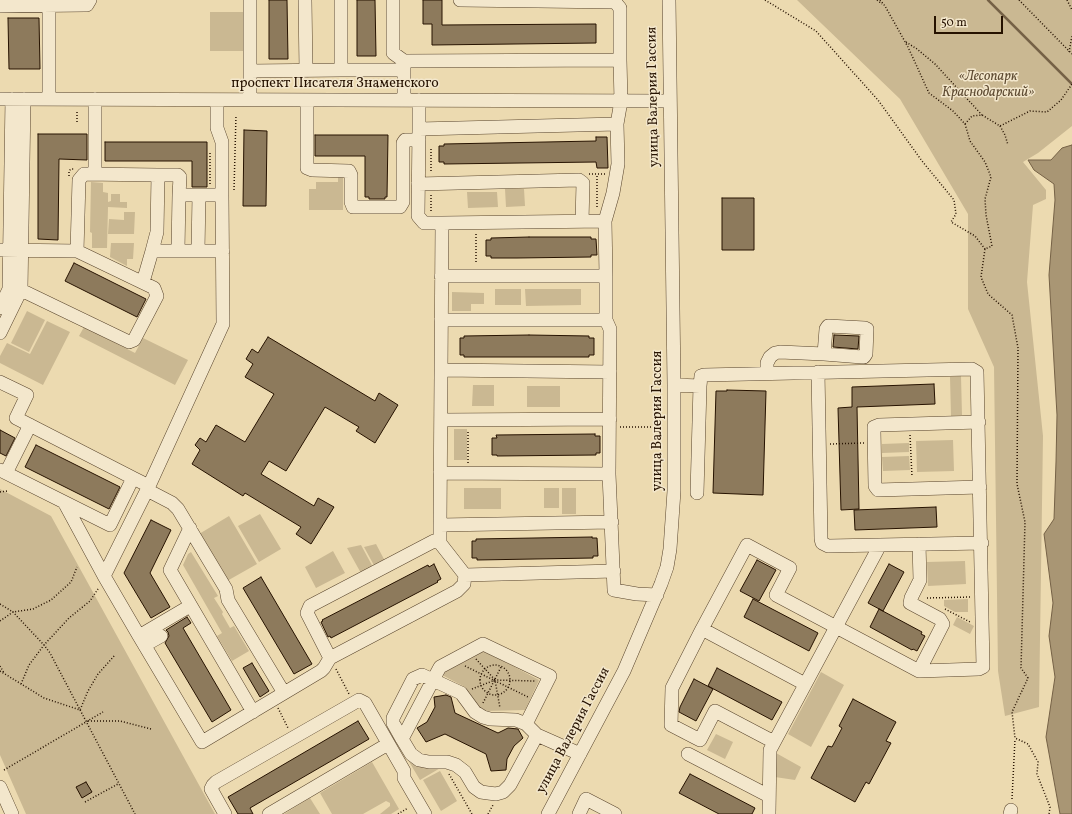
<!DOCTYPE html>
<html>
<head>
<meta charset="utf-8">
<style>
  body { margin:0 }
  #map { position:relative; width:1072px; height:814px; overflow:hidden; background:#ecdab0; font-family:Vollkorn,serif }
  canvas { display:block }
  .scale { position:absolute; left:934px; top:16px; width:69px; height:18px; box-sizing:border-box; border:2px solid #261200; border-top:0; padding-left:5px; font-size:12px; line-height:14px; white-space:nowrap; color:#261200; -webkit-text-stroke:3px #f3e7cc; paint-order:stroke }
</style>
</head>
<body>
<div id="map">
<canvas width="1072" height="814"></canvas>
<div class="scale">50 m</div>
</div>
<script>
const g = document.querySelector('canvas').getContext('2d');
g.lineJoin = 'round';
function fillPath(path, color) { g.fillStyle = color; g.fill(path, 'evenodd'); }
const poly = rows => new Path2D(rows.map(r => 'M' + r).join(''));
function stroke(path, color, width, dash) { g.strokeStyle = color; g.lineWidth = width; g.lineCap = dash ? 'butt' : 'round'; g.setLineDash(dash || []); g.stroke(path); }
function drawText(font, color, halo, rows, align = 'center') {
  g.font = font + ' Vollkorn,serif'; g.lineWidth = 3; g.setLineDash([]); g.textBaseline = 'middle'; g.strokeStyle = halo; g.fillStyle = color; for (const [text, x, y, turn = 0] of rows) {
    g.save(); g.translate(x, y); g.rotate((+turn || 0) * Math.PI / 180); g.textAlign = isNaN(turn) ? turn : align; if (halo) g.strokeText(text, 0, 0); g.fillText(text, 0, 0); g.restore();
  }
}
fillPath(poly([
  [797,0,1072,0,1072,126,1038,153,1023,162,1046,190,1046,199,1033,205,1027,282,1043,436,1039,707,1005,716,998,671,994,367,968,309,968,214,900,99],
  [210,12,243,12,244,51,210,51],
  [338,175,343,175,343,210,309,210,309,189,316,189,316,182,338,182],
  [91,182,103,183,103,192,108,193,108,202,111,201,111,194,120,194,120,202,127,202,127,208,108,207,107,248,92,248,92,233,90,232],
  [505,189,524,189,525,206,506,207],
  [467,192,497,192,498,207,468,208],
  [124,212,135,212,134,234,108,234,109,219,124,220],
  [111,243,134,243,133,259,127,259,127,266,125,265,110,257],
  [495,289,521,289,521,305,495,305],
  [525,289,581,289,581,305,526,306],
  [452,292,484,293,484,304,471,304,471,311,452,311],
  [27,311,45,320,29,352,11,343],
  [47,321,70,332,43,385,0,363,0,356,7,343,30,354],
  [84,327,135,353,143,338,188,360,175,385,79,336],
  [961,376,962,415,951,416,950,377],
  [473,385,494,385,494,406,472,406],
  [527,386,560,386,560,407,527,407],
  [454,429,467,429,467,460,454,460],
  [953,440,954,471,917,472,916,441],
  [909,443,909,452,882,453,882,444],
  [909,456,910,470,883,471,882,457],
  [464,488,501,488,501,509,464,509],
  [544,488,559,488,559,508,544,508],
  [562,488,576,488,576,514,562,514],
  [0,489,51,516,215,814,26,814,0,755],
  [260,514,281,549,259,562,238,526],
  [229,516,257,564,227,581,199,534],
  [376,544,386,563,376,569,364,547],
  [361,545,374,569,362,575,347,548],
  [333,551,345,573,316,588,305,567],
  [191,552,218,596,214,598,223,612,222,614,230,628,234,626,249,651,232,661,217,636,222,633,183,565,188,554],
  [965,561,966,584,928,586,927,562],
  [968,599,968,612,955,612,944,606,944,600],
  [957,617,974,626,970,634,953,625],
  [479,648,539,680,525,710,487,711,480,709,468,695,463,686,444,676,443,672],
  [821,672,844,685,811,747,788,734],
  [716,734,733,742,725,759,707,750],
  [776,753,801,767,795,780,775,777],
  [405,755,442,767,420,780],
  [372,762,399,809,391,814,380,814,390,806,390,803,386,801,363,814,332,814,320,793],
  [440,771,457,801,441,811,423,780],
  [310,798,320,814,284,814]
]), '#cab892');
const water = poly([
  [1072,145,1072,814,1060,814,1046,737,1055,677,1049,636,1053,603,1044,534,1054,519,1056,462,1057,415,1049,275,1055,200,1054,184,1034,170,1028,160,1051,160,1062,148,1072,145]
]);
fillPath(water, '#a99674');
stroke(water, '#756146', 1);
stroke(poly([
  [988,0,1072,84]
]), '#756146', 2.5);
const building = poly([
  [269,0,287,0,288,59,269,59,269,0],
  [357,0,375,0,376,56,357,56,357,0],
  [423,0,442,0,442,25,596,24,596,43,432,45,432,24,423,24,423,0],
  [8,18,39,18,40,69,9,69,8,18],
  [244,130,267,131,266,206,243,206,244,130],
  [38,134,87,134,87,160,59,159,58,240,38,239,38,134],
  [315,135,388,135,387,197,385,197,385,199,369,199,369,197,365,197,365,156,315,156,315,135],
  [596,137,607,137,608,168,597,168,596,162,444,164,444,162,439,162,439,146,444,146,444,144,596,141,596,137],
  [105,142,207,142,207,187,192,187,192,161,105,161,105,142],
  [722,198,754,198,754,250,722,250,722,198],
  [529,237,591,237,591,239,596,239,597,255,591,255,591,257,517,258,491,258,491,256,486,256,486,240,491,240,491,238,529,237],
  [74,263,146,299,137,317,65,281,74,263],
  [529,335,589,336,589,338,594,338,594,355,589,355,589,357,464,357,464,355,460,355,460,338,464,338,464,336,529,335],
  [834,335,859,336,858,349,833,347,834,335],
  [268,337,375,401,379,393,398,405,375,443,356,431,359,427,325,407,286,471,269,461,261,474,314,506,318,498,334,507,311,544,296,534,301,527,245,493,243,496,192,464,200,450,195,445,200,438,206,442,216,425,245,442,274,394,245,377,253,364,246,359,252,349,258,353,268,337],
  [934,384,935,404,857,407,859,509,841,510,838,408,852,407,852,387,934,384],
  [727,390,766,391,763,495,713,493,716,391,727,391,727,390],
  [0,430,15,438,6,456,0,453,0,430],
  [595,434,595,436,600,436,600,453,596,453,596,455,497,456,497,455,492,455,492,438,497,438,496,435,595,434],
  [36,445,120,487,109,509,25,467,36,445],
  [936,507,937,527,855,530,854,510,936,507],
  [151,520,171,530,150,573,170,607,151,618,124,573,151,520],
  [592,537,592,538,597,538,598,556,593,556,593,558,477,560,477,558,472,558,472,541,476,541,476,539,592,537],
  [757,560,776,570,759,601,740,591,757,560],
  [434,564,441,579,437,581,438,582,331,638,330,636,328,637,321,622,323,621,322,620,428,565,429,567,434,564],
  [889,564,904,572,883,611,868,603,889,564],
  [261,577,312,664,294,674,243,588,261,577],
  [753,599,818,633,809,651,744,617,753,599],
  [879,609,922,632,921,634,925,636,917,651,913,649,912,650,870,627,879,609],
  [187,617,191,623,183,628,231,710,212,722,165,643,169,636,168,632,166,630,187,617],
  [252,663,269,691,260,697,243,668,252,663],
  [717,668,782,702,772,720,708,686,717,668],
  [694,679,713,689,696,721,679,712,680,707,694,679],
  [446,695,451,697,455,713,498,733,508,728,518,729,523,738,514,746,507,759,506,770,491,771,486,754,445,734,426,742,417,728,427,722,435,707,434,697,446,695],
  [853,699,896,722,886,741,891,743,869,784,866,782,855,802,811,778,828,746,832,747,842,728,839,726,853,699],
  [358,721,369,739,250,808,253,814,238,814,228,797,358,721],
  [690,774,755,808,752,814,719,814,679,793,690,774],
  [86,782,92,792,82,798,76,787,86,782]
]);
fillPath(building, '#8d7a5c');
stroke(building, '#261200', 1);
const minor = poly([
  [250,0,250,100],
  [305,0,306,71],
  [341,0,341,70,404,70],
  [393,0,393,53,404,61,404,100],
  [460,0,615,2,620,8,620,60],
  [0,6,85,5,87,5,90,0],
  [49,6,49,99],
  [404,61,620,60,621,101,617,124],
  [250,71,341,70],
  [0,99,670,101],
  [95,99,95,174],
  [307,100,307,168,312,170,349,171,351,175,351,202,353,207,400,207,403,202,403,143,405,140,419,140],
  [419,129,419,100],
  [158,175,178,175,180,177,179,195,199,195],
  [418,184,579,180,583,183,582,221],
  [0,250,77,251,154,288,157,296,134,340,129,342,21,290],
  [178,250,179,195],
  [77,251,79,180,84,174,158,175,157,232,152,251],
  [198,251,223,251],
  [441,276,606,276,605,221,442,223],
  [606,276,606,320,610,329,609,474,614,590,637,594,657,595],
  [143,282,152,251,198,251,199,195,222,195,222,142,217,128,217,100],
  [0,308,9,289,12,99],
  [441,320,606,320],
  [0,333,21,290,24,99],
  [441,370,610,372],
  [818,372,821,539,822,543,828,546,982,543],
  [767,373,767,363,770,357,775,353,780,352,824,354,862,357,864,357,866,354,867,329,865,328,828,326,826,329,824,354],
  [0,382,27,395,16,418,133,478,110,525,64,502],
  [674,385,700,386,701,376,704,375,972,369,977,372,983,667,979,669,919,671,776,595,790,568,747,545,702,629,805,684],
  [441,420,610,419],
  [979,422,879,425,874,427,874,430,875,486,878,490,980,487],
  [0,470,64,502,104,576],
  [6,473,30,425],
  [440,473,609,474],
  [133,478,149,486,223,324,222,195],
  [149,486,104,576,139,636,190,606],
  [147,490,172,503,178,509,226,589,228,600,284,693],
  [697,493,700,386],
  [440,525,442,223,424,223,418,216,419,129,617,124,618,164,613,193,605,221],
  [190,528,170,570,253,712],
  [440,543,434,541,310,606,307,613,330,658,457,591,464,584,465,575,440,543,440,525,612,522],
  [465,575,614,571],
  [702,629,672,688,671,725,700,740,715,711,774,742],
  [139,636,202,742,321,671,324,668,330,658],
  [145,645,161,636],
  [919,671,943,624,940,619,910,603,911,598,920,580,919,544],
  [537,735,526,724,516,720,490,719,483,717,475,712,461,693,433,680,402,739,411,754,419,760,429,762,447,762,456,765,465,772,474,787,481,792,488,793,496,794,503,792,510,785,537,735,580,754],
  [402,739,393,723,393,718,413,679,422,675,433,680,440,667,483,644,550,676,526,724],
  [688,754,769,796],
  [0,787,12,814],
  [225,814,211,789,213,785,216,782,359,700,365,703,404,771,404,778,425,814],
  [269,814,388,744],
  [548,814,624,671,661,584,667,567,670,549,674,491,674,385,669,0],
  [579,814,586,799,615,814],
  [769,814,770,750,880,545],
  [1010,814,1011,810]
]);
stroke(minor, '#58442c', 14);
stroke(poly([
  [765,0,816,31,878,100,922,161,954,200,956,214,951,222,975,236,985,249],
  [877,0,882,4],
  [880,0,885,6,908,47,929,93,953,111,965,124,970,141,985,162,991,177,985,199,986,215,992,246,985,249,981,277,988,294,1012,315,1018,348,1017,484,1025,522,1021,668,1028,678,1012,712,1015,738,1028,744,1038,762,1037,774,1050,807,1049,814],
  [1019,0,1072,54],
  [1067,0,1072,10],
  [906,42,917,49,935,64,982,115],
  [1069,52,1072,36],
  [77,122,77,110],
  [965,124,972,116,982,115,1000,126,1030,111,1047,112,1061,100,1072,84],
  [1000,126,1005,135,1008,145],
  [431,149,431,173],
  [589,174,605,174],
  [69,176,69,171,71,169,74,169],
  [210,184,210,152],
  [234,190,236,115],
  [431,195,431,213],
  [597,207,597,175],
  [476,234,476,264],
  [620,427,662,427],
  [910,435,912,477],
  [830,444,864,443],
  [468,463,468,431],
  [0,492,7,491],
  [927,598,971,597],
  [0,604,13,612,44,645,50,653,135,814],
  [945,609,970,622],
  [0,621,13,612,33,609,51,600,71,582,77,567],
  [476,659,495,680,500,708],
  '480 680a15 15 0 1 1 30 0a15 15 0 1 1-30 0Z',
  [0,666,4,673],
  [465,666,528,697],
  [336,669,349,694],
  [0,671,44,698,80,710,88,691,98,674,115,655],
  [21,684,29,665,44,645,69,618,90,601,98,589],
  [472,689,495,680,535,681],
  [483,703,501,667],
  [278,708,288,728],
  [88,721,120,721,151,729],
  [4,770,103,712],
  [449,774,472,814],
  [1012,799,1015,739],
  [85,802,118,784],
  [398,814,408,808],
  [488,814,493,805]
]), '#261200', 1.5, [1, 2]);
stroke(minor, '#f3e7cc', 13);
drawText('italic 14px', '#5f4c33', '#f3e7cc', [
  ["«Лесопарк",988,77],
  ["Краснодарский»",988,93]
]);
drawText('14px', '#261200', '#f3e7cc', [
  ["проспект Писателя Знаменского",335,84],
  ["улица Валерия Гассия",654,97,-91],
  ["улица Валерия Гассия",658,421,-90],
  ["улица Валерия Гассия",574,731,-62]
]);
</script>
</body>
</html>
